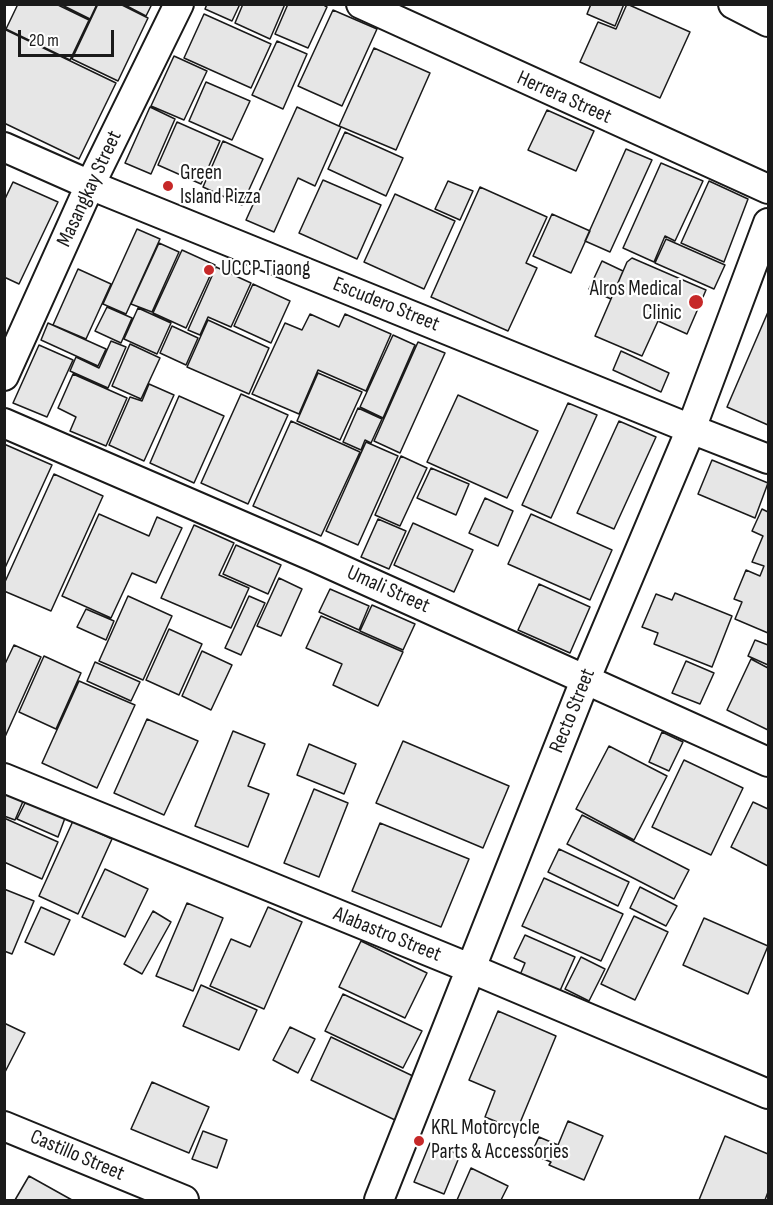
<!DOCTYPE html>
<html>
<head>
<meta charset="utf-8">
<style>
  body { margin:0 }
  #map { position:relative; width:773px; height:1205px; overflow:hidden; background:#fff; font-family:"Sofia Sans Condensed",sans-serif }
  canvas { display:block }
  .frame { position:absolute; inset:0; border:6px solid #1a1a1a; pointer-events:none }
  .scale { position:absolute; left:18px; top:30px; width:96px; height:27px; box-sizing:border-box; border:3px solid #1a1a1a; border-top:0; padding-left:8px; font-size:18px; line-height:21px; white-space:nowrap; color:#1a1a1a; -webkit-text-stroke:4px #fff; paint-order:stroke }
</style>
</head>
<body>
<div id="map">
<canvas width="773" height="1205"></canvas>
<div class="frame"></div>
<div class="scale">20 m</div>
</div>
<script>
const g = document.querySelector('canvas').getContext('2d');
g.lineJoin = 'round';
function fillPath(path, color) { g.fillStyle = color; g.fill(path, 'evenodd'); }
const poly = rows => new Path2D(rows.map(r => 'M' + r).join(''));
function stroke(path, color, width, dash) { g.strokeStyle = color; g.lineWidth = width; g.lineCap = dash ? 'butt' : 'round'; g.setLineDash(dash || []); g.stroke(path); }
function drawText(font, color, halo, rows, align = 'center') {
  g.font = font + ' "Sofia Sans Condensed",sans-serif'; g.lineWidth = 4.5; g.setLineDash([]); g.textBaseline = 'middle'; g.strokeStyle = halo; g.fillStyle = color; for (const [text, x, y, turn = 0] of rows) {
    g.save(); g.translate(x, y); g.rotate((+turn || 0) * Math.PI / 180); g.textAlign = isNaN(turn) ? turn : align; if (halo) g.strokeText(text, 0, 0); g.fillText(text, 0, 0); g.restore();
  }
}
const building = poly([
  [18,4,56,4,89,20,70,60,6,29,18,4],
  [60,4,97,4,90,19,60,4],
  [98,4,120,4,148,18,118,81,72,59,98,4],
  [123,4,152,4,146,16,123,4],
  [207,4,240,4,232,21,205,9,207,4],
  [243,4,285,4,270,39,235,23,243,4],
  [288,4,322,4,327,7,308,48,275,34,288,4],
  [591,4,624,4,615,26,587,14,591,4],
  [627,4,690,32,660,98,580,62,598,22,616,29,627,4],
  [333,10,377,29,342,106,298,86,333,10],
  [204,14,271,44,251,88,184,58,204,14],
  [4,29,116,83,79,159,4,123,4,29],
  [277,41,307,54,283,109,252,95,277,41],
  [374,48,430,73,396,150,339,126,374,48],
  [174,56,207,71,184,120,151,106,174,56],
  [206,82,250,101,232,140,189,121,206,82],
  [150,107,175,119,151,174,125,163,150,107],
  [297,107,341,127,315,186,298,178,274,232,246,220,297,107],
  [547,110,594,131,576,171,528,150,547,110],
  [177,122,220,141,201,184,158,165,177,122],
  [345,132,403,158,386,196,328,169,345,132],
  [223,141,263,159,242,205,203,187,223,141],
  [626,149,652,160,610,252,585,241,626,149],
  [661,163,703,181,675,241,665,236,654,262,623,248,661,163],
  [323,180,381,205,357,259,299,233,323,180],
  [448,181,473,191,460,220,435,209,448,181],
  [709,181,748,199,724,262,681,243,709,181],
  [13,182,58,202,19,284,4,277,4,201,13,182],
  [480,187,547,217,526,263,537,268,508,331,431,297,480,187],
  [395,194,455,221,424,289,364,262,395,194],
  [552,214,590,231,571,273,533,256,552,214],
  [137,229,160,239,126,314,103,304,137,229],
  [666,239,725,265,714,289,655,263,666,239],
  [159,243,179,252,152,312,131,304,159,243],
  [182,250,215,265,186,328,153,313,182,250],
  [632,258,706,290,687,334,658,321,642,356,595,336,627,262,632,258],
  [602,261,623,271,611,299,589,289,602,261],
  [216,267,251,283,231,327,208,317,200,335,188,330,216,267],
  [78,269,111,284,86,339,53,325,78,269],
  [253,284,290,301,271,343,234,326,253,284],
  [107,307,132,318,121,343,95,331,107,307],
  [138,308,171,323,157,354,124,339,138,308],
  [768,312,768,425,727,407,768,312],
  [310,314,339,327,345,314,391,334,366,391,318,370,299,414,252,394,285,323,302,330,310,314],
  [208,320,269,348,249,394,187,367,208,320],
  [48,323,106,349,98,366,41,340,48,323],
  [172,326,198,338,186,365,160,353,172,326],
  [393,335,415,345,383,418,360,407,393,335],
  [111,341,126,347,108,388,70,371,76,357,99,368,111,341],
  [418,342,445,353,400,453,374,441,418,342],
  [130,344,160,358,141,399,112,386,130,344],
  [39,345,73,360,47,417,13,403,39,345],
  [621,351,669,373,661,392,613,370,621,351],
  [318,373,362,392,340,440,297,421,318,373],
  [73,374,127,398,106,446,70,431,76,417,58,408,73,374],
  [149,384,174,395,144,461,109,445,130,397,142,401,149,384],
  [241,394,288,415,248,504,201,483,241,394],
  [458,395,538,431,507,498,427,462,458,395],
  [179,396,224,416,194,483,150,463,179,396],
  [568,403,597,415,551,518,522,505,568,403],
  [358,408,382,419,371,443,365,440,361,450,343,442,358,408],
  [291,421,360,452,321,536,253,506,291,421],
  [619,421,656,437,614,529,577,513,619,421],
  [366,442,398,456,358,545,326,531,366,442],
  [4,444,52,465,4,570,4,444],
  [401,456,427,468,400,526,375,515,401,456],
  [712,460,768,483,755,518,698,494,712,460],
  [431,468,469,484,456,515,417,498,431,468],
  [54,474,103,496,51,611,4,591,4,584,54,474],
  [485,498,513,511,498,546,469,533,485,498],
  [762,509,768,512,768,633,735,619,742,602,734,599,746,570,760,576,764,566,752,562,763,536,752,531,762,509],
  [99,514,149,536,157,517,182,528,156,583,132,573,111,618,62,596,99,514],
  [531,514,612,550,590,600,508,564,531,514],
  [378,519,406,531,389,569,361,557,378,519],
  [413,523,473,550,454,592,394,565,413,523],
  [194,525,234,543,219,575,249,588,231,628,161,598,194,525],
  [236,545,281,565,268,594,223,574,236,545],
  [279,578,302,589,281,636,257,626,279,578],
  [539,584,590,607,570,653,518,630,539,584],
  [330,589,369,606,359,630,319,612,330,589],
  [675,593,732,616,712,667,654,644,658,633,642,627,656,594,672,600,675,593],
  [128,596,172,616,143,680,99,661,128,596],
  [249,596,265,603,241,655,225,648,249,596],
  [372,605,415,624,403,650,360,631,372,605],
  [86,609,114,621,106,640,77,627,86,609],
  [321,616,403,652,378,706,333,685,342,664,306,648,321,616],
  [169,629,202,644,179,695,146,680,169,629],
  [755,640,768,645,768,665,748,656,755,640],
  [14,645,41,657,4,739,4,666,14,645],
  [202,651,232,665,211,710,182,696,202,651],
  [44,656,81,673,56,729,19,712,44,656],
  [751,659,768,668,768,730,727,710,751,659],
  [686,661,714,673,700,704,672,693,686,661],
  [95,662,140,682,131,701,87,681,95,662],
  [79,681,135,705,97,788,42,763,79,681],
  [147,719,198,741,164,815,114,793,147,719],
  [233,731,265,744,248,786,269,794,248,847,195,826,233,731],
  [662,732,683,742,669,771,649,762,662,732],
  [403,741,509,786,483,848,376,803,403,741],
  [309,744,356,764,344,794,297,775,309,744],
  [609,746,667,776,634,840,576,809,609,746],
  [684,760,743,788,711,855,652,827,684,760],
  [314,789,348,803,319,877,284,863,314,789],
  [4,790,24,799,15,820,4,816,4,790],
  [26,801,65,818,58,837,17,819,26,801],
  [753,802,768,809,768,866,731,847,753,802],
  [582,815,689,870,674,899,567,844,582,815],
  [4,818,58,842,42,879,4,862,4,818],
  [73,821,112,839,78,914,39,896,73,821],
  [380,823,469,859,441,927,352,891,380,823],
  [559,849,629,882,618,906,548,872,559,849],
  [105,869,148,889,125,937,82,917,105,869],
  [544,878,623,914,601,961,522,926,544,878],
  [640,887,677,906,666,926,630,908,640,887],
  [4,889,34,901,12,954,4,951,4,889],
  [187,903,223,918,193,991,156,976,187,903],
  [41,907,70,920,54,955,25,942,41,907],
  [268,907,302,922,264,1009,210,986,231,939,250,947,268,907],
  [153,911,171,922,142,974,124,964,153,911],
  [634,916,668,932,635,1000,601,984,634,916],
  [704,918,768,946,748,994,683,965,704,918],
  [525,935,575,957,559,993,520,975,525,963,514,958,525,935],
  [361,941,427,973,405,1018,339,987,361,941],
  [581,957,605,969,589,1001,565,989,581,957],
  [201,985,257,1010,239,1050,183,1026,201,985],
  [343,994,422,1031,403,1068,325,1031,343,994],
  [498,1011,556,1036,517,1130,485,1117,495,1091,469,1080,498,1011],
  [4,1023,25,1033,4,1074,4,1023],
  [290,1027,315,1039,298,1073,273,1060,290,1027],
  [331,1037,415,1077,395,1120,311,1080,331,1037],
  [152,1082,209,1107,189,1153,131,1129,152,1082],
  [568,1121,603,1136,584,1180,549,1165,551,1162,531,1154,539,1137,558,1145,568,1121],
  [203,1131,227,1140,217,1168,192,1159,203,1131],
  [725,1136,768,1154,768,1192,765,1200,699,1200,725,1136],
  [430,1143,460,1155,444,1194,414,1182,430,1143],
  [471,1168,508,1186,501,1200,457,1200,471,1168],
  [29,1176,72,1200,15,1200,29,1176]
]);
fillPath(building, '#e6e6e6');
stroke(building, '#1a1a1a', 1.5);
const minor = poly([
  [361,4,768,189],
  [733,4,768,22],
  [4,147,90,185,691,429,768,459],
  [4,376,90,185,179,4],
  [4,423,314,557,768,762],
  [4,778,472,969,768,1094],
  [4,1126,184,1200],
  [379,1200,586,678,691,429,768,223]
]);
stroke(minor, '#1a1a1a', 32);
stroke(minor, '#fff', 28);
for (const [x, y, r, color] of [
  [168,186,6,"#c62828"],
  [209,270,6,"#c62828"],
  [696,302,8,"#c62828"],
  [419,1141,6,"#c62828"]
]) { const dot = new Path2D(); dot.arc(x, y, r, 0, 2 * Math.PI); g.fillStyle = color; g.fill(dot); stroke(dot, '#fff', 2); }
drawText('21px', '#1a1a1a', '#fff', [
  ["Herrera Street",564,98,24],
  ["Masangkay Street",90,189,-65],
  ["Escudero Street",386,305,22],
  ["Umali Street",388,590,24],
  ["Recto Street",573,711,-68],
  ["Alabastro Street",387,935,22],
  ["Castillo Street",77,1156,23]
]);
drawText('21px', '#1a1a1a', '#fff', [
  ["Green",180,174],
  ["Island Pizza",180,198],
  ["UCCP Tiaong",221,270],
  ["Alros Medical",682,290,"right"],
  ["Clinic",682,314,"right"],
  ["KRL Motorcycle",431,1129],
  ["Parts & Accessories",431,1153]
], 'left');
</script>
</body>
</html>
